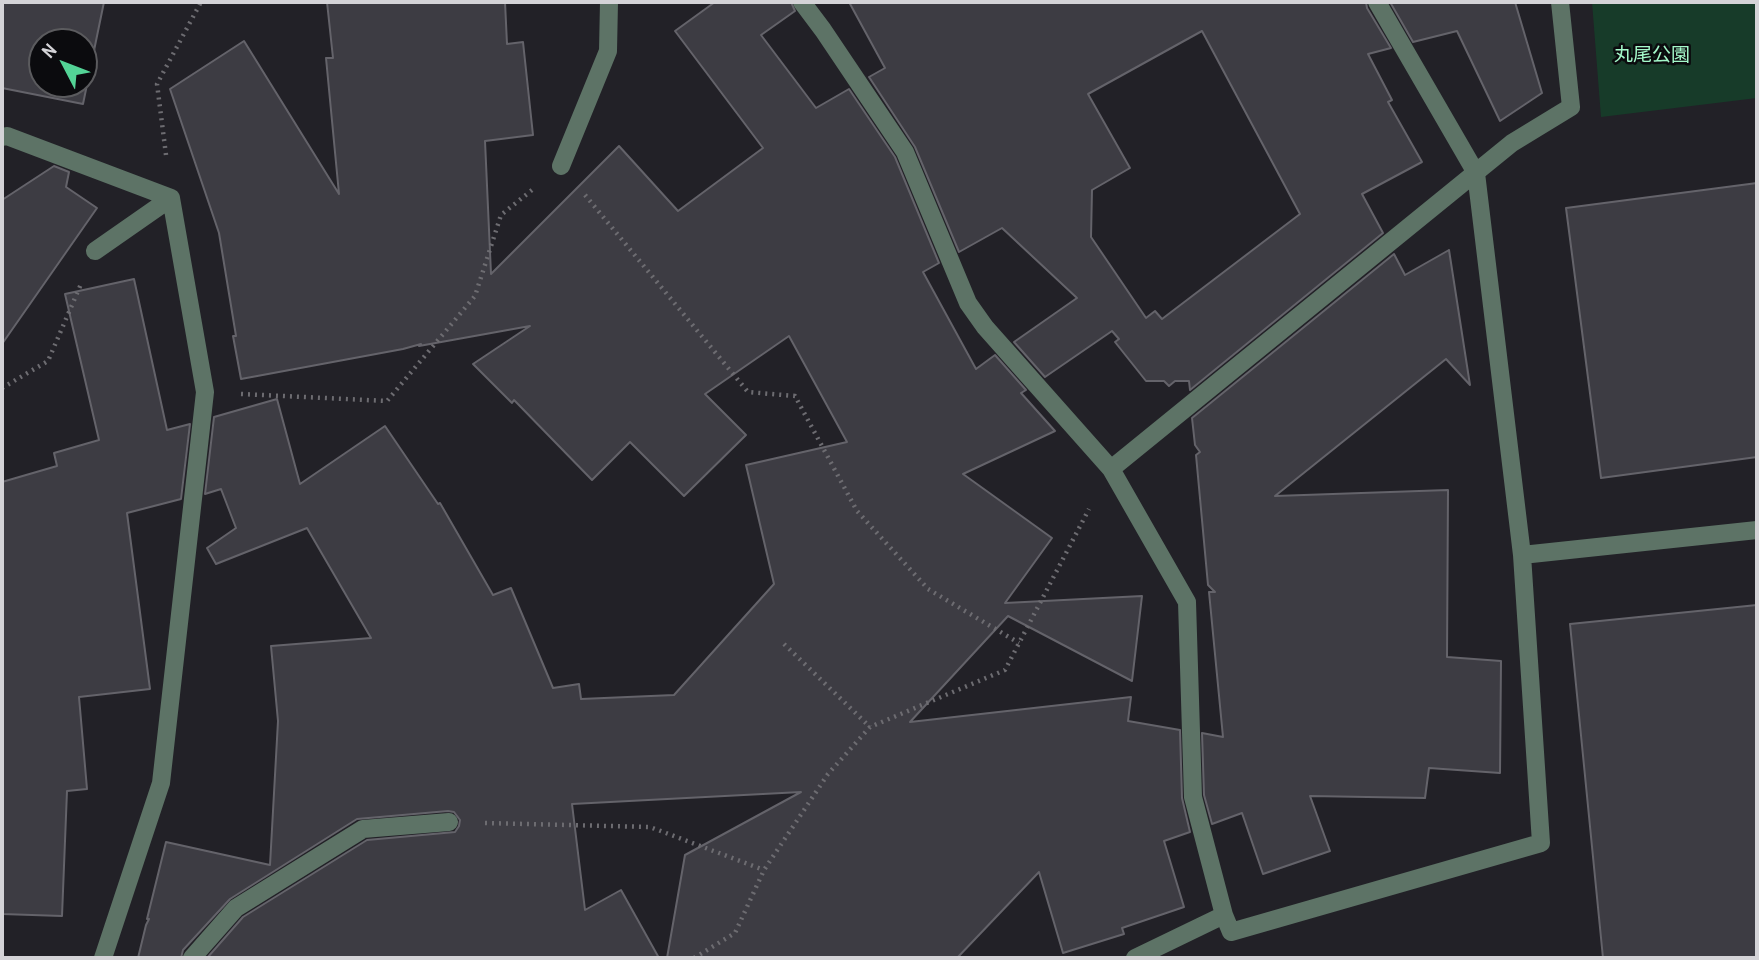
<!DOCTYPE html>
<html>
<head>
<meta charset="utf-8">
<style>
  body { margin:0 }
  #map { position:relative; width:1759px; height:960px; overflow:hidden; background:#222127; font-family:"Archivo Narrow",sans-serif }
  canvas { display:block }
  .frame { position:absolute; inset:0; border:4px solid #d4d3d7; pointer-events:none }
  .north { position:absolute; left:28px; top:28px; width:70px; height:70px; box-sizing:border-box; background:#0b0b0e; border:2px solid #5b5b5e; border-radius:50%; rotate:312deg; font-size:19px; font-weight:700; line-height:28px; text-align:center; color:#d4d3d7 }
  .north::after { content:''; display:block; margin:auto; width:24px; height:32px; background:#53d396; clip-path:polygon(50% 0,100% 100%,50% 72%,0 100%) }
</style>
</head>
<body>
<div id="map">
<canvas width="1759" height="960"></canvas>
<div class="frame"></div>
<div class="north">N</div>
</div>
<script>
const g = document.querySelector('canvas').getContext('2d');
g.lineJoin = 'round';
function fillPath(path, color) { g.fillStyle = color; g.fill(path, 'evenodd'); }
const poly = rows => new Path2D(rows.map(r => 'M' + r).join(''));
function stroke(path, color, width, dash) { g.strokeStyle = color; g.lineWidth = width; g.lineCap = dash ? 'butt' : 'round'; g.setLineDash(dash || []); g.stroke(path); }
function drawText(font, color, halo, rows, align = 'center') {
  g.font = font + ' "Archivo Narrow","Noto Sans JP",sans-serif'; g.lineWidth = 5; g.setLineDash([]); g.textBaseline = 'middle'; g.strokeStyle = halo; g.fillStyle = color; for (const [text, x, y, turn = 0] of rows) {
    g.save(); g.translate(x, y); g.rotate((+turn || 0) * Math.PI / 180); g.textAlign = isNaN(turn) ? turn : align; if (halo) g.strokeText(text, 0, 0); g.fillText(text, 0, 0); g.restore();
  }
}
fillPath(poly([
  [1592,2,1757,2,1757,98,1601,117]
]), '#173b29');
const building = poly([
  [2,2,104,2,83,104,2,88,2,2],
  [42,42,84,42,84,84,42,84,42,42],
  [327,2,505,2,507,44,523,42,533,135,485,141,491,274,619,146,678,211,763,148,675,31,715,2,791,2,795,11,761,35,816,108,849,89,895,157,939,263,923,272,976,369,995,355,1026,390,1021,393,1055,431,963,474,1052,538,1005,603,1142,596,1132,681,1008,616,910,722,1131,697,1128,721,1180,730,1182,798,1190,832,1164,841,1184,907,1122,928,1124,934,1063,953,1039,872,957,958,667,958,685,855,801,792,572,804,585,910,621,890,659,958,207,958,243,917,367,840,455,832,459,826,460,820,454,812,448,811,357,819,230,899,183,950,181,958,138,958,146,925,149,919,147,919,166,842,270,865,278,721,271,646,371,638,307,528,216,564,207,548,236,528,221,489,205,494,214,417,277,399,300,484,385,426,438,504,440,503,493,595,511,588,553,688,579,684,581,699,674,695,774,584,746,465,847,442,789,336,705,394,746,435,684,496,630,442,592,480,514,400,512,403,473,364,530,326,419,346,421,344,403,349,241,379,233,336,236,336,219,233,170,89,244,41,339,194,326,58,333,58,327,2],
  [849,2,1366,2,1367,8,1391,48,1368,54,1392,100,1388,102,1422,162,1362,194,1383,233,1190,390,1189,381,1175,381,1169,386,1164,381,1146,381,1115,342,1119,339,1112,331,1045,377,1014,342,1077,298,1002,228,959,252,915,147,869,77,885,68,849,2],
  [1202,31,1300,214,1162,319,1155,311,1146,318,1091,237,1092,190,1130,168,1088,94,1202,31],
  [1390,2,1515,2,1542,93,1500,121,1457,31,1413,42,1390,2],
  [54,166,69,172,66,187,97,208,2,344,2,200,54,166],
  [1757,183,1757,457,1601,478,1566,208,1757,183],
  [1449,250,1470,385,1446,359,1275,496,1448,490,1447,657,1501,661,1500,773,1429,768,1425,798,1310,796,1330,851,1263,874,1242,813,1212,824,1204,795,1202,733,1223,737,1209,592,1215,592,1208,585,1196,455,1200,452,1195,445,1192,418,1394,254,1405,275,1449,250],
  [134,279,167,430,190,424,181,499,127,513,150,689,79,697,87,789,67,791,62,916,2,914,2,482,57,466,54,453,99,440,65,294,134,279],
  [1757,605,1757,958,1603,958,1570,624,1757,605]
]);
fillPath(building, '#3d3c43');
stroke(building, '#64636a', 2);
stroke(poly([
  [166,155,157,84,201,2],
  [585,195,748,392,795,396,857,511,928,589,1019,643],
  [2,388,48,361,81,284],
  [241,394,387,401,475,296,501,215,532,190],
  [784,644,870,727],
  [485,823,650,827,764,870],
  [694,958,735,933,764,870,828,774,870,727,1005,670,1089,509]
]), '#6d6c71', 4.5, [2, 5]);
stroke(poly([
  [802,2,823,30,905,152,968,303,985,327,1111,469,1187,602,1193,797,1224,915,1231,932,1541,843,1522,555,1476,173,1377,2],
  [2,137,7,136,171,198],
  [561,166,608,51,609,2],
  [95,251,171,198],
  [1111,469,1512,143,1571,107,1560,2],
  [1522,555,1757,530],
  [103,958,161,783,205,392,171,198],
  [192,958,236,908,363,829,449,822],
  [1135,958,1224,915]
]), '#5d7366', 18);
drawText('19px', '#a4f9ca', '#0b0b0e', [
  ["丸尾公園",1652,56]
]);
</script>
</body>
</html>
